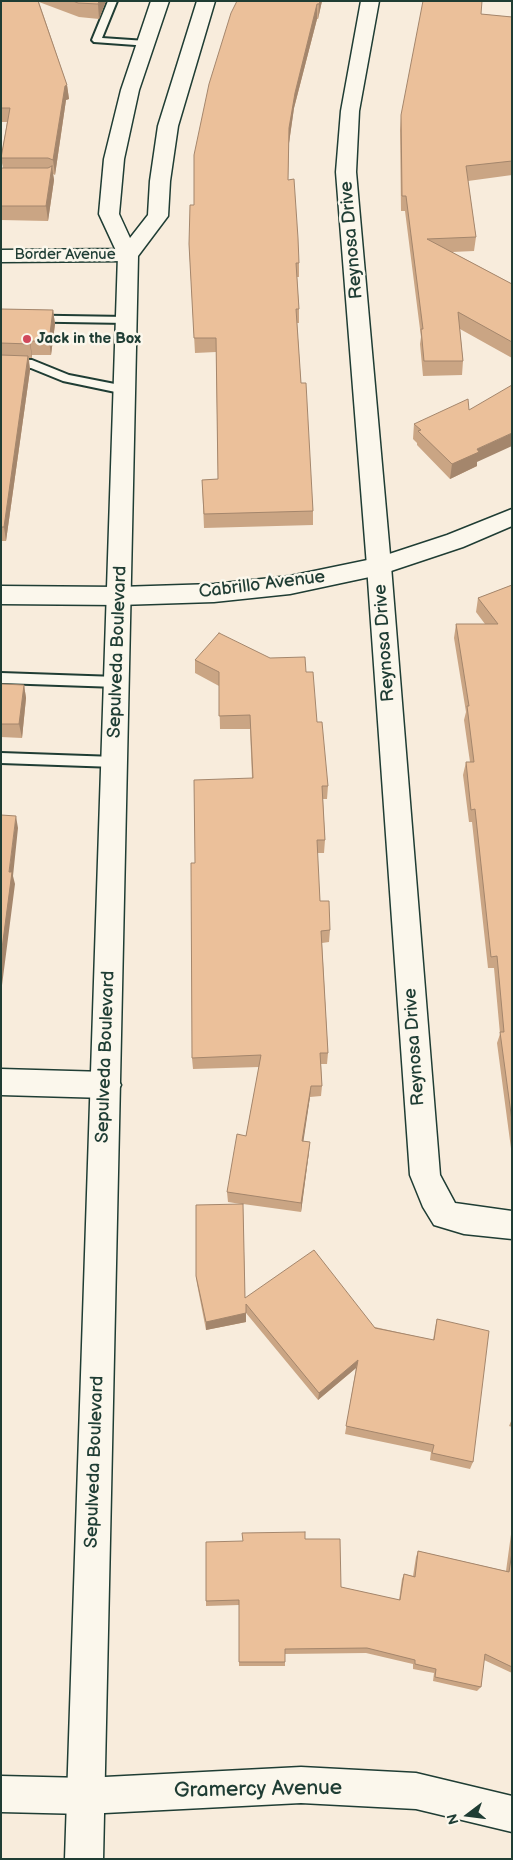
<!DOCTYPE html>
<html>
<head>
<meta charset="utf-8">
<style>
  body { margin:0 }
  #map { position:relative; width:513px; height:1860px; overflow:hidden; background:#f8ecdc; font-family:"Balsamiq Sans",sans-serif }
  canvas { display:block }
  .frame { position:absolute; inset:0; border:2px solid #1f3d34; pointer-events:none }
  .north { position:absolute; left:443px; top:1790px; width:50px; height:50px; -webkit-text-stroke:4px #fbf7ec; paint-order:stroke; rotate:255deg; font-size:14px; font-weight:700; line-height:20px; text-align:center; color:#1f3d34 }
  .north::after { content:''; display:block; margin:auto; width:18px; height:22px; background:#1f3d34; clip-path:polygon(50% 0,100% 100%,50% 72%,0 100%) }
</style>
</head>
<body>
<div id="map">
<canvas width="513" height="1860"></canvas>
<div class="frame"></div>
<div class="north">N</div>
</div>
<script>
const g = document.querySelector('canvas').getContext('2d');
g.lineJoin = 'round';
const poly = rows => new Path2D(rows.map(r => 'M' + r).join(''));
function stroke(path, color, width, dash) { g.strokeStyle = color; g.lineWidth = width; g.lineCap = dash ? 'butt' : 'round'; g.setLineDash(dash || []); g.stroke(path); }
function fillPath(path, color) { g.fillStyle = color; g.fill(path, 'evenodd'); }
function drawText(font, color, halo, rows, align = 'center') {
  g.font = font + ' "Balsamiq Sans",sans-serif'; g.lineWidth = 5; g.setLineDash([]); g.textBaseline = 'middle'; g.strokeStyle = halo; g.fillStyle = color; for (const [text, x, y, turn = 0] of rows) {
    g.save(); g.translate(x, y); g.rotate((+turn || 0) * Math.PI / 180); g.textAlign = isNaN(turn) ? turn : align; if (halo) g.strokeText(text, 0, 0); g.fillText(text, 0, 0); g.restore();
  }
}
const service = poly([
  [108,1,117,1,102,38,146,41,151,44,149,46,94,42,92,40,108,1],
  [1,315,127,317,132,320,127,323,1,321,1,315],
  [1,359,32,360,69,375,125,386,130,390,125,394,63,381,31,368,1,367,1,359],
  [1,673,117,677,121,679,123,682,121,685,117,687,1,683,1,673],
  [1,753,115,757,120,758,121,762,120,766,115,767,1,763,1,753]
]);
const minor = poly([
  [361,1,379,1,359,111,356,172,391,566,440,1175,455,1203,512,1211,512,1239,464,1234,434,1225,423,1207,410,1175,367,566,336,172,341,111,361,1],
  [128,249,135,250,138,255,135,260,128,261,1,262,1,250,128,249],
  [1,1069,106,1072,116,1076,121,1085,116,1094,106,1098,1,1095,1,1069],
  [301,1767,416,1773,512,1796,512,1832,416,1809,301,1803,85,1814,1,1812,1,1776,85,1778,301,1767]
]);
const tertiary = poly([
  [512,509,512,526,463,547,379,575,290,594,214,602,119,605,1,604,1,586,119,587,214,584,290,576,377,558,447,535,512,509]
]);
const primary = poly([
  [151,1,169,1,139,90,124,159,119,214,130,238,148,215,150,181,158,126,197,1,215,1,178,126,170,181,168,216,138,256,103,1859,65,1859,118,255,99,214,104,159,121,90,151,1]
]);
stroke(service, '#1f3d34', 4);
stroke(minor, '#1f3d34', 3);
stroke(tertiary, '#1f3d34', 3);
stroke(primary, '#1f3d34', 3);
fillPath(service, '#fbf7ec');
fillPath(minor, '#fbf7ec');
fillPath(tertiary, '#fbf7ec');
fillPath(primary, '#fbf7ec');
fillPath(poly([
  [1,1,106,1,99,19,79,17,39,2,67,85,69,99,66,100,55,175,53,174,54,180,48,221,1,220,1,168,3,168,1,158,7,122,1,122],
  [237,1,322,1,318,19,317,19,294,108,289,143,288,180,299,263,299,277,297,277,299,309,299,323,297,323,301,383,313,511,313,525,204,528,202,480,218,479,216,352,195,353,189,244,194,205],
  [481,14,512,17,512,175,468,181,476,237,474,251,452,252,512,284,512,358,460,329,463,361,462,375,423,376,420,344,421,337,405,211,401,211,400,130,401,115],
  [1,309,53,310,55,324,51,355,32,355,32,358,29,358,30,370,6,541,1,541],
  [469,410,477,462,477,466,450,479,417,445,417,443,413,439,414,424],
  [512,585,512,1156,497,1043,500,1034,494,968,488,968,472,822,469,822,463,775,466,762,470,762,464,720,466,712,454,638,456,624,485,624,476,612,478,598],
  [270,658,306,672,317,722,328,786,327,799,323,799,325,840,324,853,317,853,320,901,330,930,329,942,322,943,328,1053,327,1064,321,1064,322,1086,321,1096,310,1097,303,1141,309,1152,301,1212,243,1204,245,1298,433,1340,435,1328,437,1319,473,1462,470,1469,430,1460,431,1452,345,1434,356,1368,318,1400,246,1313,246,1322,206,1330,197,1284,196,1276,241,1204,228,1202,227,1192,246,1136,259,1067,193,1069,192,1058,195,863,252,778,250,729,220,729,219,686,195,673,195,660],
  [1,684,24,685,26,698,22,738,1,737],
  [512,1419,512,1427,509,1426],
  [512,1527,512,1673,484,1660,481,1687,477,1691,433,1681,434,1673,413,1669,413,1664,366,1653,285,1654,285,1666,239,1666,239,1605,206,1606,206,1601,305,1539,341,1587,399,1600,402,1579,404,1574,413,1576,416,1557,418,1551,506,1571]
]), '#caa584');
fillPath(poly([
  [99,1,106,1,99,19,98,4],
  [320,1,322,1,318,19,319,4],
  [317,4,317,19,294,108,289,143,289,128,295,93],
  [67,85,69,99,66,100,55,175,53,160,65,86],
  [52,166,54,180,48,221,46,206],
  [53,310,55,324,51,355,49,341],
  [30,341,32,355,32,358,30,344],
  [28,356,30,370,6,541,4,527],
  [512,433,512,446,477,462,477,466,450,479,452,464,477,449],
  [24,685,26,698,22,738,19,724],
  [16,816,18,828,13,876,15,884,1,993,1,956,9,872],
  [311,1086,310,1097,302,1151,302,1141],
  [310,1142,309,1152,301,1212,301,1203],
  [246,1313,246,1322,206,1330,206,1322],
  [358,1360,356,1368,318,1400,319,1393]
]), '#a4866c');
const building = poly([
  [1,1,38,1,67,85,65,86,53,160,48,158,1,158,10,108,1,108,1,1],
  [73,1,99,1,98,4,78,3,73,1],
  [237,1,320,1,319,4,317,4,295,93,289,128,288,180,294,179,298,238,299,263,296,263,299,309,296,309,301,383,306,383,313,511,204,514,202,480,218,479,216,338,194,338,189,244,190,205,194,205,194,155,209,84,231,13,237,1],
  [423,1,482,1,481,14,512,17,512,161,466,166,476,237,427,239,512,284,512,342,458,312,463,361,424,361,421,329,423,329,406,196,402,196,401,115,423,1],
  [52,166,46,206,1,206,1,168,48,168,52,166],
  [1,309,53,310,49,341,30,341,30,344,1,343,1,309],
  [1,355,28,356,4,527,1,527,1,355],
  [512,385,512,433,477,449,479,452,452,464,418,431,421,430,414,424,468,399,469,410,512,385],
  [512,585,512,1121,500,1032,504,1032,497,956,491,957,475,809,471,810,466,762,474,762,467,706,469,706,456,624,498,624,478,598,512,585],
  [219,633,270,658,305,657,306,672,313,672,317,722,322,722,328,786,322,786,325,840,317,840,320,901,329,901,330,930,321,931,328,1053,320,1053,322,1086,311,1086,302,1141,310,1142,301,1203,227,1192,237,1134,246,1136,261,1055,192,1058,191,863,195,863,194,780,253,778,250,715,219,716,219,672,195,660,219,633],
  [1,684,24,685,19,724,1,724,1,684],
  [1,815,16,816,9,872,12,872,1,956,1,815],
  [243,1204,245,1298,314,1250,375,1328,434,1340,437,1319,489,1331,473,1462,432,1453,434,1445,346,1426,358,1360,319,1393,246,1304,246,1313,206,1322,196,1276,196,1205,243,1204],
  [305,1532,305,1539,340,1539,341,1587,400,1600,404,1574,415,1577,418,1551,509,1572,512,1552,512,1667,485,1654,481,1687,435,1677,436,1669,415,1664,415,1660,367,1648,285,1649,285,1662,239,1662,239,1600,206,1601,206,1542,243,1541,242,1533,305,1532]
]);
fillPath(building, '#ebc09a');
stroke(building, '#a4866c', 1);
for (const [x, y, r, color] of [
  [27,339,5,"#d1495b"]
]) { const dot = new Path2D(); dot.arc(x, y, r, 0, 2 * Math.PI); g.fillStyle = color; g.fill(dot); stroke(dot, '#fbf7ec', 2); }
drawText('15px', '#1f3d34', '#fbf7ec', [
  ["Border Avenue",65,255]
]);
drawText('bold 15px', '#1f3d34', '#fbf7ec', [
  ["Jack in the Box",37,339]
], 'left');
drawText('18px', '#1f3d34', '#fbf7ec', [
  ["Reynosa Drive",352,240,-95],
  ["Cabrillo Avenue",262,585,-7],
  ["Reynosa Drive",385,643,-94],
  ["Sepulveda Boulevard",118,652,-88],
  ["Reynosa Drive",415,1047,-94],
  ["Sepulveda Boulevard",106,1057,-88],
  ["Sepulveda Boulevard",95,1462,-88]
]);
drawText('21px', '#1f3d34', '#fbf7ec', [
  ["Gramercy Avenue",258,1790,-1]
]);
</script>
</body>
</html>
